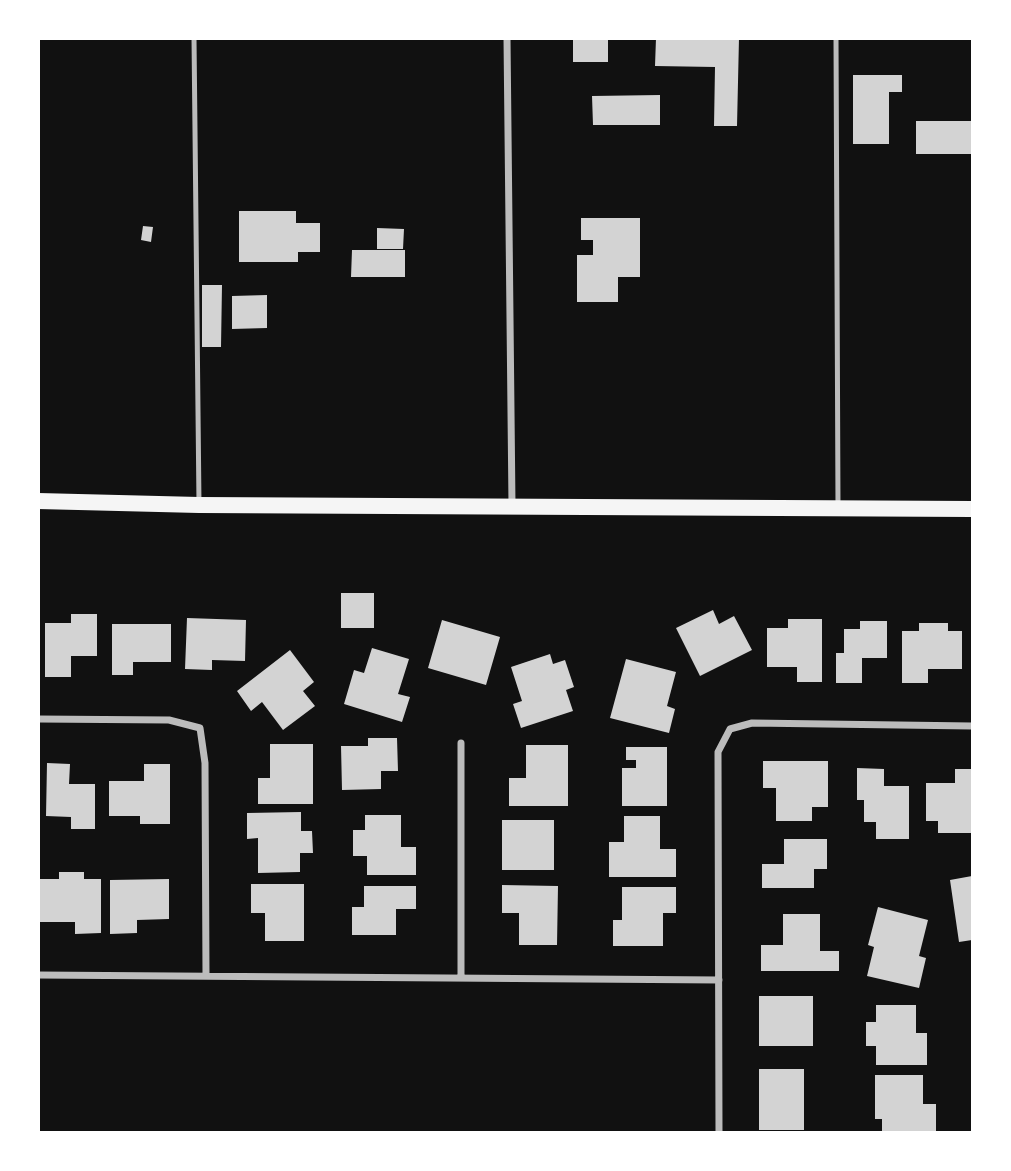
<!DOCTYPE html>
<html>
<head>
<meta charset="utf-8">
<style>
  body { margin:0 }
  #map { position:relative; width:1011px; height:1171px; overflow:hidden; background:#111; font-family:Ubuntu,sans-serif }
  canvas { display:block }
  .frame { position:absolute; inset:0; border:40px solid #fff; pointer-events:none }
</style>
</head>
<body>
<div id="map">
<canvas width="1011" height="1171"></canvas>
<div class="frame"></div>
</div>
<script>
const g = document.querySelector('canvas').getContext('2d');
g.lineJoin = 'round';
function fillPath(path, color) { g.fillStyle = color; g.fill(path, 'evenodd'); }
const poly = rows => new Path2D(rows.map(r => 'M' + r).join(''));
function stroke(path, color, width, dash) { g.strokeStyle = color; g.lineWidth = width; g.lineCap = dash ? 'butt' : 'round'; g.setLineDash(dash || []); g.stroke(path); }
fillPath(poly([
  [573,38,608,38,608,62,573,62],
  [656,38,739,38,737,126,714,126,715,67,655,66],
  [853,75,902,75,902,92,889,92,889,144,853,144],
  [660,95,660,125,593,125,592,96],
  [916,121,972,121,972,154,916,154],
  [239,211,296,211,296,223,320,223,320,252,298,252,298,262,239,262],
  [581,218,640,218,640,277,618,277,618,302,577,302,577,255,593,255,593,240,581,240],
  [143,226,153,227,151,242,141,240],
  [377,228,404,229,403,249,377,249],
  [352,250,405,250,405,277,351,277],
  [202,285,222,285,221,347,202,347],
  [267,295,267,328,232,329,232,296],
  [341,593,374,593,374,628,341,628],
  [713,610,719,624,734,616,752,650,700,676,676,628],
  [71,614,97,614,97,656,71,656,71,677,45,677,45,623,71,623],
  [187,618,246,620,245,661,212,660,212,670,185,669],
  [788,619,822,619,822,682,797,682,797,667,767,667,767,628,788,628],
  [442,620,500,637,486,685,428,668],
  [860,621,887,621,887,658,862,658,862,683,836,683,836,653,844,653,844,629,860,629],
  [919,623,948,623,948,631,962,631,962,669,928,669,928,683,902,683,902,631,919,631],
  [112,624,171,624,171,662,133,662,133,675,112,675],
  [372,648,409,659,398,694,410,697,402,722,344,704,354,670,364,673],
  [290,650,314,682,303,691,315,706,283,730,262,702,251,711,237,691],
  [550,654,553,664,565,660,574,687,566,690,573,711,521,728,513,704,522,701,511,667],
  [626,659,676,672,667,706,675,709,669,733,610,718],
  [368,738,397,738,398,771,381,771,381,789,342,790,341,746,368,746],
  [270,744,313,744,313,804,258,804,258,778,270,778],
  [526,745,568,745,568,806,509,806,509,778,526,778],
  [626,747,667,747,667,806,622,806,622,768,636,768,636,760,626,760],
  [763,761,828,761,828,807,812,807,812,821,776,821,776,788,763,788],
  [47,763,70,764,69,784,95,784,95,829,71,829,71,817,46,816],
  [144,764,170,764,170,824,140,824,140,816,109,816,109,781,144,781],
  [857,768,884,769,884,786,909,786,909,839,876,839,876,822,864,822,864,800,857,800],
  [955,769,972,769,972,833,938,833,938,821,926,821,926,783,955,783],
  [301,812,301,831,312,831,313,853,300,853,300,872,258,873,258,838,247,839,247,813],
  [365,815,401,815,401,847,416,847,416,875,367,875,367,856,353,856,353,830,365,830],
  [624,816,660,816,660,849,676,849,676,877,609,877,609,842,624,842],
  [502,820,554,820,554,870,502,870],
  [784,839,827,839,827,869,814,869,814,888,762,888,762,864,784,864],
  [59,872,84,872,84,879,101,879,101,933,75,934,75,922,40,922,40,879,59,879],
  [972,876,972,940,959,942,950,880],
  [169,879,169,919,137,920,137,933,110,934,110,880],
  [251,884,304,884,304,941,265,941,265,913,251,913],
  [502,885,558,886,557,945,519,945,519,913,502,913],
  [364,886,416,886,416,909,396,909,396,935,352,935,352,907,364,907],
  [622,887,676,887,676,913,663,913,663,946,613,946,613,920,622,920],
  [878,907,928,920,919,956,926,958,919,988,867,976,874,947,868,945],
  [783,914,820,914,820,951,839,951,839,971,761,971,761,945,783,945],
  [759,996,813,996,813,1046,759,1046],
  [876,1005,916,1005,916,1033,927,1033,927,1065,876,1065,876,1046,866,1046,866,1022,876,1022],
  [759,1069,804,1069,804,1130,759,1130],
  [875,1075,923,1075,923,1104,936,1104,936,1132,882,1132,882,1119,875,1119]
]), '#d3d3d3');
stroke(poly([
  [194,38,199,504],
  [836,38,838,507]
]), '#bcbcbc', 5);
stroke(poly([
  [507,38,512,505],
  [38,719,169,720,200,728,205,763,206,976],
  [461,743,461,978],
  [38,975,719,980],
  [719,1132,718,752,730,729,752,723,972,726]
]), '#bcbcbc', 7);
stroke(poly([
  [38,501,199,505,972,509]
]), '#f5f5f5', 16);
</script>
</body>
</html>
